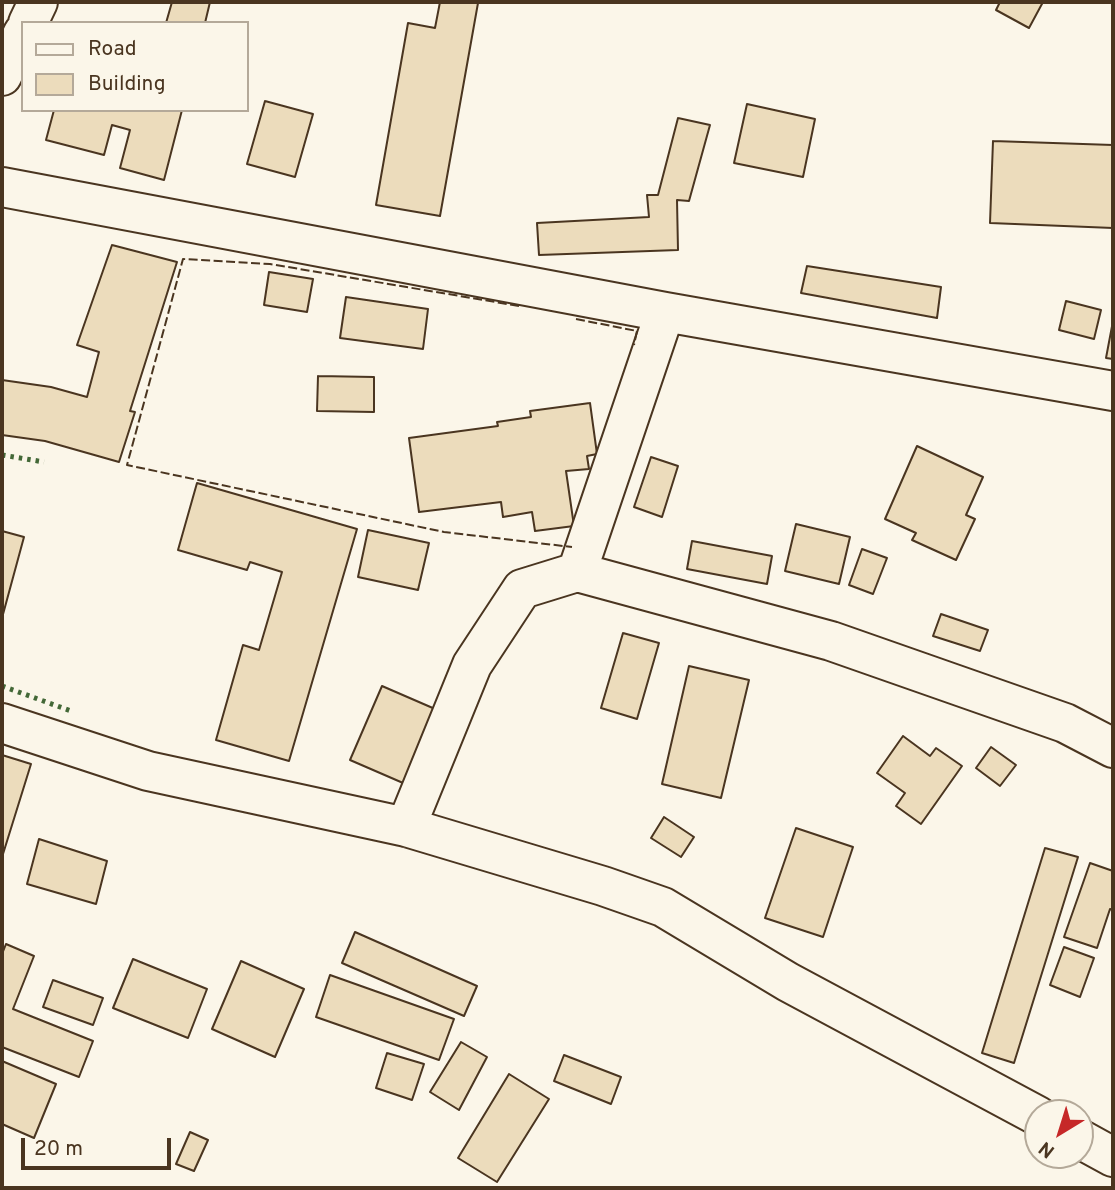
<!DOCTYPE html>
<html>
<head>
<meta charset="utf-8">
<style>
  body { margin:0 }
  #map { position:relative; width:1115px; height:1190px; overflow:hidden; background:#fbf6e9; font-family:Overpass,sans-serif }
  canvas { display:block }
  .frame { position:absolute; inset:0; border:4px solid #4a3520; pointer-events:none }
  .legend { position:absolute; left:21px; top:21px; width:228px; height:91px; box-sizing:border-box; background:#fbf6e9; border:2px solid #b4a999; margin:0; padding:9px 12px; list-style:none; font-size:21px; color:#4a3520 }
  .legend li { display:flex; align-items:center; gap:14px; height:35px }
  .legend b { width:35px; border:2px solid #b4a999 }
  .north { position:absolute; left:1024px; top:1099px; width:70px; height:70px; box-sizing:border-box; background:#fbf6e9; border:2px solid #b4a999; border-radius:50%; rotate:218deg; font-size:19px; font-weight:700; line-height:28px; text-align:center; color:#4a3520 }
  .north::after { content:''; display:block; margin:auto; width:24px; height:32px; background:#c62828; clip-path:polygon(50% 0,100% 100%,50% 72%,0 100%) }
  .scale { position:absolute; left:21px; top:1138px; width:150px; height:32px; box-sizing:border-box; border:4px solid #4a3520; border-top:0; padding-left:9px; font-size:21px; line-height:24px; white-space:nowrap; color:#4a3520; -webkit-text-stroke:5px #fbf6e9; paint-order:stroke }
</style>
</head>
<body>
<div id="map">
<canvas width="1115" height="1190"></canvas>
<div class="frame"></div>
<ul class="legend">
<li><b style="height:9px;background:#fbf6e9"></b>Road</li>
<li><b style="height:19px;background:#ecdcbc"></b>Building</li>
</ul>
<div class="north">N</div>
<div class="scale">20 m</div>
</div>
<script>
const g = document.querySelector('canvas').getContext('2d');
g.lineJoin = 'round';
function fillPath(path, color) { g.fillStyle = color; g.fill(path, 'evenodd'); }
const poly = rows => new Path2D(rows.map(r => 'M' + r).join(''));
function stroke(path, color, width, dash) { g.strokeStyle = color; g.lineWidth = width; g.lineCap = dash ? 'butt' : 'round'; g.setLineDash(dash || []); g.stroke(path); }
const building = poly([
  [172,2,210,2,205,23,166,23,172,2],
  [440,2,478,3,440,216,376,205,408,23,435,28,440,2],
  [1000,2,1043,2,1029,28,996,10,1000,2],
  [265,101,313,114,295,177,247,164,265,101],
  [747,104,815,119,803,177,734,163,747,104],
  [54,110,182,110,164,180,120,168,130,130,112,125,104,155,46,140,54,110],
  [678,118,710,125,689,201,677,200,678,250,539,255,537,223,649,217,647,195,658,195,678,118],
  [993,141,1113,145,1113,228,990,223,993,141],
  [112,245,177,262,130,411,135,412,119,462,45,441,2,435,2,380,51,387,87,397,99,352,77,345,112,245],
  [807,266,941,287,937,318,801,293,807,266],
  [269,272,313,279,307,312,264,305,269,272],
  [346,297,428,309,423,349,340,338,346,297],
  [1066,301,1101,310,1094,339,1059,330,1066,301],
  [1113,321,1113,359,1106,358,1113,321],
  [318,376,374,377,374,412,317,411,318,376],
  [590,403,597,454,587,456,589,469,566,471,574,526,535,531,532,512,503,517,501,502,419,512,409,438,498,426,497,422,531,417,530,411,590,403],
  [917,446,983,477,966,515,975,519,956,560,912,540,916,533,885,519,917,446],
  [651,457,678,466,662,517,634,507,651,457],
  [197,483,357,529,289,761,216,740,243,645,259,650,282,572,250,562,247,570,178,550,197,483],
  [796,524,850,537,839,584,785,571,796,524],
  [368,530,429,543,418,590,358,577,368,530],
  [2,531,24,537,2,618,2,531],
  [692,541,772,556,767,584,687,569,692,541],
  [862,549,887,558,873,594,849,585,862,549],
  [941,614,988,630,980,651,933,636,941,614],
  [623,633,659,643,637,719,601,708,623,633],
  [689,666,749,680,721,798,662,784,689,666],
  [382,686,442,712,410,786,350,760,382,686],
  [903,736,930,756,936,748,962,766,921,824,896,806,905,793,877,773,903,736],
  [991,747,1016,765,1000,786,976,768,991,747],
  [2,755,31,764,3,854,2,853,2,755],
  [664,817,694,837,681,857,651,838,664,817],
  [796,828,853,847,823,937,765,918,796,828],
  [39,839,107,861,96,904,27,884,39,839],
  [1045,848,1078,857,1014,1063,982,1053,1045,848],
  [1090,863,1113,871,1113,910,1110,909,1097,948,1064,937,1090,863],
  [355,932,477,986,464,1016,342,963,355,932],
  [6,944,34,956,13,1009,93,1041,79,1077,2,1047,2,954,6,944],
  [1064,947,1094,958,1080,997,1050,985,1064,947],
  [133,959,207,989,188,1038,113,1008,133,959],
  [241,961,304,989,275,1057,212,1029,241,961],
  [330,975,454,1019,439,1060,316,1017,330,975],
  [53,980,103,998,93,1025,43,1007,53,980],
  [461,1042,487,1057,459,1110,430,1092,461,1042],
  [387,1053,424,1064,412,1100,376,1088,387,1053],
  [564,1055,621,1077,611,1104,554,1081,564,1055],
  [2,1061,56,1084,34,1138,2,1124,2,1061],
  [509,1074,549,1099,497,1182,458,1158,509,1074],
  [190,1132,208,1140,194,1171,176,1164,190,1132]
]);
fillPath(building, '#ecdcbc');
stroke(building, '#4a3520', 2);
const minor = poly([
  [28,23,38,2],
  [2,76,23,33],
  [2,187,665,312,1113,391],
  [577,572,665,312],
  [2,723,148,771,406,827,603,886,663,907,788,982,1038,1116],
  [406,827,472,665,522,589,577,572,831,641,1065,723,1113,748],
  [1080,1139,1113,1157]
]);
stroke(minor, '#4a3520', 42);
stroke(minor, '#fbf6e9', 38);
stroke(poly([
  [2,455,44,462],
  [2,686,71,711]
]), '#436837', 5, [3.5, 5]);
stroke(poly([
  [519,306,270,264,183,259,127,465,444,532,572,547],
  [576,319,637,331,634,345]
]), '#4a3520', 2, [9, 3.5]);
</script>
</body>
</html>
